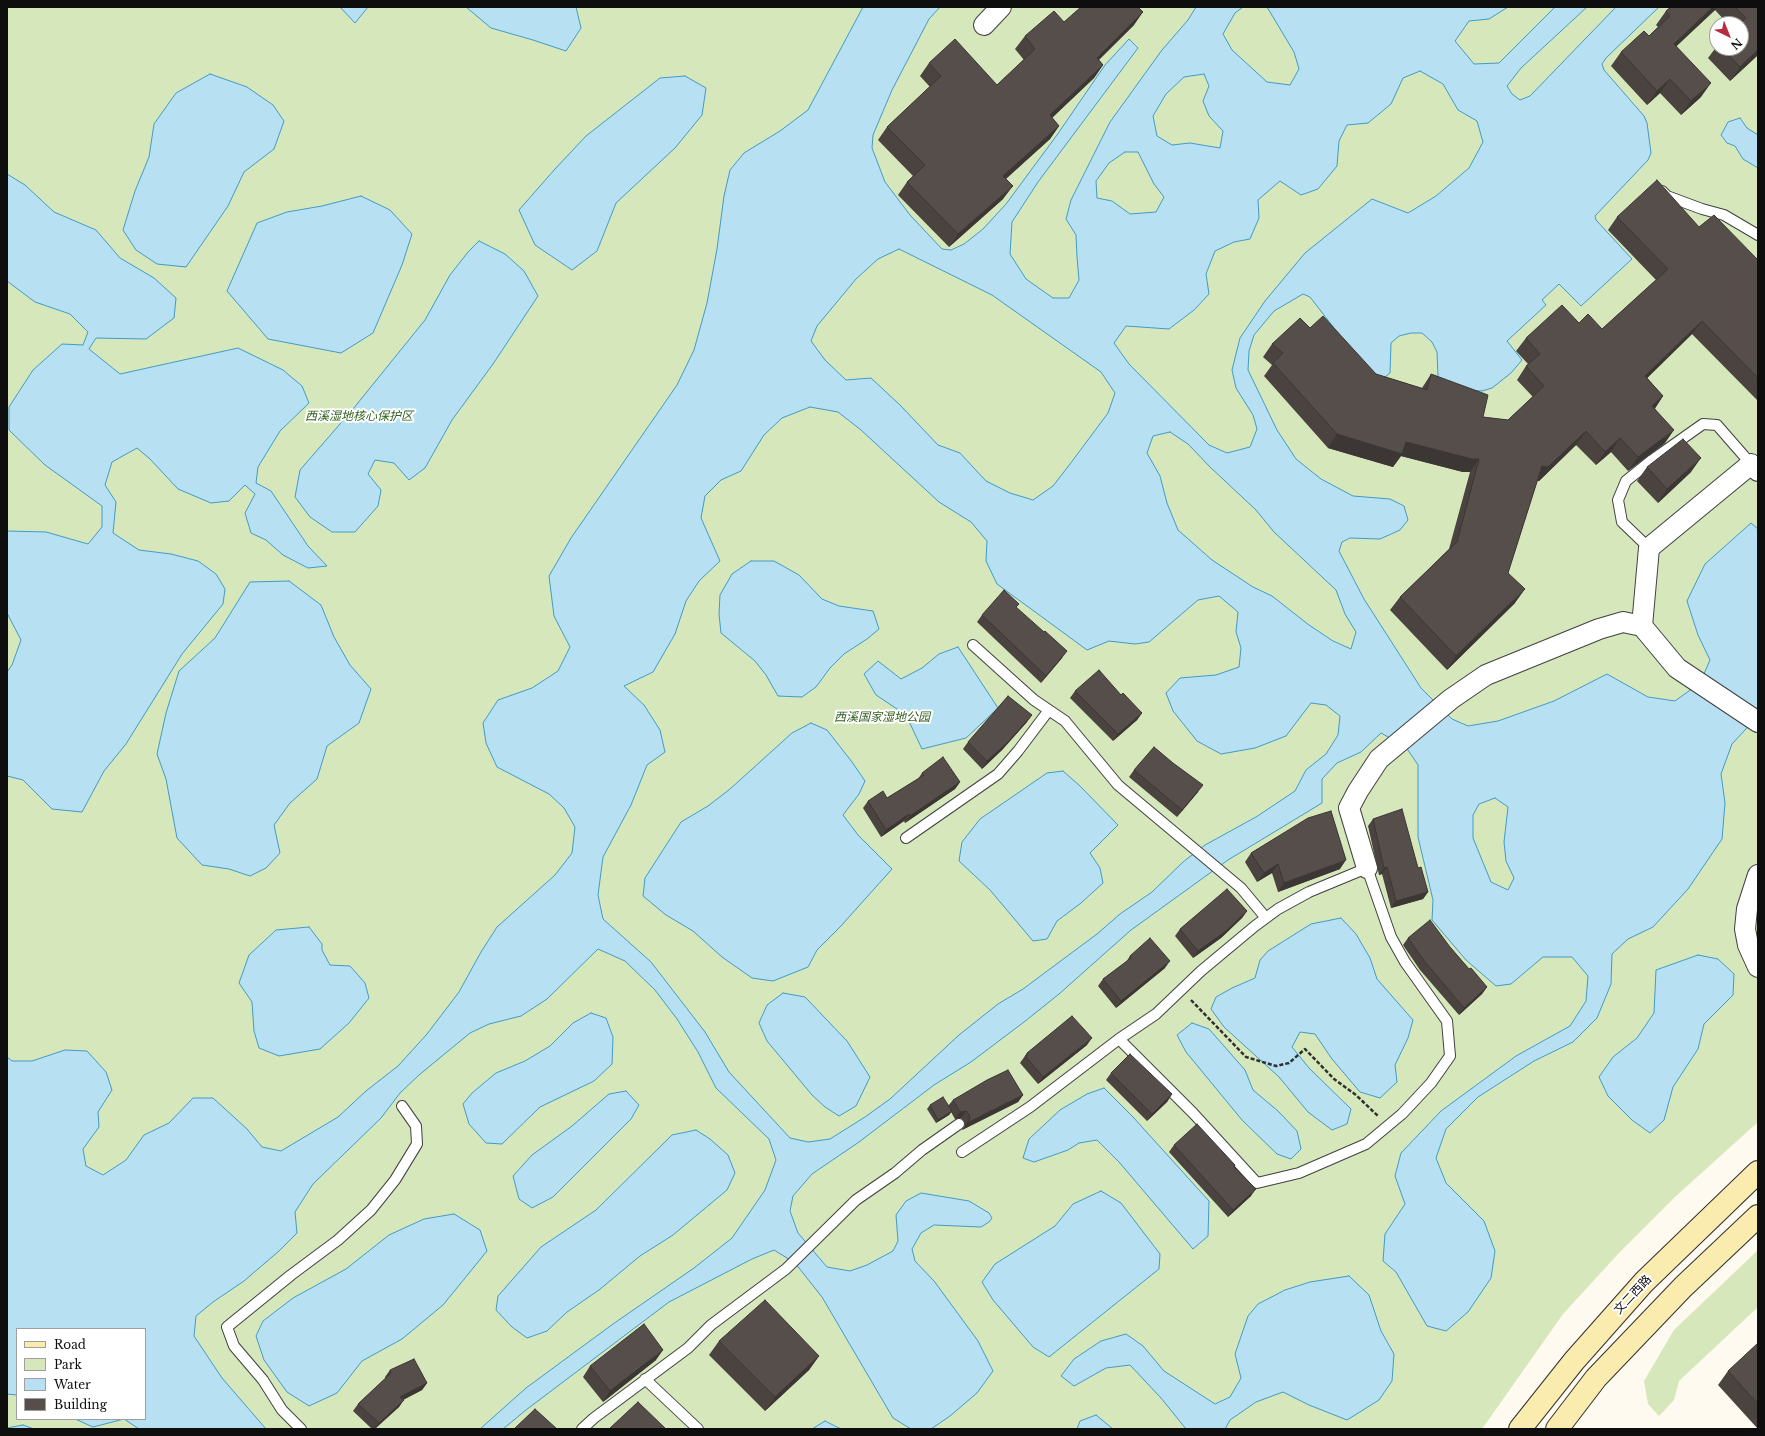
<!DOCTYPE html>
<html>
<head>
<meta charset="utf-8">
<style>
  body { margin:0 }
  #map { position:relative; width:1765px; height:1436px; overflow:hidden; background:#fefaef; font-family:"Libre Baskerville",serif }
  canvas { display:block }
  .frame { position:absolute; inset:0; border:8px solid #0e0e0e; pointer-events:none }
  .legend { position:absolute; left:16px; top:1328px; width:130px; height:92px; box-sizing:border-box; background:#fff; border:1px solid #9f9f9f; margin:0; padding:5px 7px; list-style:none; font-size:12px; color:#0e0e0e }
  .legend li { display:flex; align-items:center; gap:8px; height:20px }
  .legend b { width:20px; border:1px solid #9f9f9f }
  .north { position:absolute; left:1709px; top:16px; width:40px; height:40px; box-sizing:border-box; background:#fff; border:1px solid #9f9f9f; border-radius:50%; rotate:137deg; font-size:11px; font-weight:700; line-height:16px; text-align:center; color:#0e0e0e }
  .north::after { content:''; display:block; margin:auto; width:14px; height:18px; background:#b62d3f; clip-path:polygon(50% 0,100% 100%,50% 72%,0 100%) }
</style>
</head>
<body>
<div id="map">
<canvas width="1765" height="1436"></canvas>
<div class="frame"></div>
<ul class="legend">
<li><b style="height:5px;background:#faecae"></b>Road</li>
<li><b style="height:11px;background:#d5e7bb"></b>Park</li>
<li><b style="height:11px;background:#b7e1f3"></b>Water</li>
<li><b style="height:11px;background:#564e4b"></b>Building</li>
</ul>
<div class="north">N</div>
</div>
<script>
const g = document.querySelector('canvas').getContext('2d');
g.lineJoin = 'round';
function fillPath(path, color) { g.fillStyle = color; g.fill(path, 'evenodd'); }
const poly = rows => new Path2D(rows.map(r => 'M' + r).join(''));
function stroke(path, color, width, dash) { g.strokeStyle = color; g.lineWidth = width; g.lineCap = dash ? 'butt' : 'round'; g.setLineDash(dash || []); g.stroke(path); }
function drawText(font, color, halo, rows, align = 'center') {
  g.font = font + ' "Libre Baskerville","Noto Sans SC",serif'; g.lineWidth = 4; g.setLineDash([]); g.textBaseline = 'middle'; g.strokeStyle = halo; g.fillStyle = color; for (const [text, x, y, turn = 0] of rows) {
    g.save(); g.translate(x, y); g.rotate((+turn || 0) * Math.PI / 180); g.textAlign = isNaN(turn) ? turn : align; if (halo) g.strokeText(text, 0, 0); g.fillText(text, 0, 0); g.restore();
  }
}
fillPath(poly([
  [7,7,1758,7,1758,1122,1676,1196,1618,1254,1563,1314,1482,1429,7,1429],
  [1717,24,1741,24,1741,48,1717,48],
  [17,1329,145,1329,145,1419,17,1419],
  [1758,1250,1758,1307,1679,1381,1674,1400,1659,1416,1648,1404,1644,1381,1674,1330]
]), '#d5e7bb');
const water = poly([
  [340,7,368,7,355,23,340,7],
  [466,7,576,7,581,28,566,51,533,40,491,28,466,7],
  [863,7,940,7,929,19,892,90,873,135,872,148,885,182,910,215,942,249,951,250,964,244,983,229,1006,204,1057,135,1105,65,1129,39,1138,48,1038,182,1012,222,1010,254,1026,279,1053,298,1069,298,1079,280,1077,257,1076,235,1066,219,1071,200,1110,122,1162,50,1188,20,1196,7,1243,7,1235,13,1223,34,1232,50,1267,82,1290,85,1299,69,1294,52,1267,7,1508,7,1489,19,1469,21,1455,41,1474,64,1499,63,1555,7,1587,7,1521,68,1507,86,1512,94,1520,100,1530,96,1616,7,1659,7,1606,58,1602,64,1604,70,1644,116,1647,123,1651,153,1648,160,1595,216,1596,220,1632,259,1581,306,1559,284,1542,300,1546,305,1507,341,1522,360,1511,373,1492,388,1482,391,1467,390,1442,380,1438,376,1437,352,1432,342,1422,333,1411,333,1399,336,1391,343,1390,373,1385,377,1369,373,1310,297,1303,294,1274,311,1254,335,1249,351,1248,370,1277,430,1296,459,1321,479,1353,496,1390,499,1404,506,1408,520,1400,530,1380,539,1350,538,1342,542,1339,551,1364,599,1421,688,1452,719,1468,726,1498,721,1554,701,1607,674,1648,697,1675,701,1700,683,1710,660,1698,635,1687,601,1705,564,1751,523,1758,529,1758,716,1732,744,1721,774,1725,803,1722,839,1688,889,1653,927,1628,939,1612,954,1611,984,1597,1018,1573,1042,1534,1061,1478,1097,1446,1129,1436,1158,1446,1183,1484,1221,1495,1251,1491,1278,1468,1312,1446,1331,1427,1326,1396,1272,1383,1261,1385,1234,1405,1204,1395,1176,1401,1153,1441,1111,1516,1056,1570,1026,1586,1001,1588,976,1572,957,1543,957,1511,984,1496,986,1466,960,1432,920,1433,900,1418,837,1418,765,1406,747,1381,733,1361,752,1337,763,1322,779,1322,803,1228,860,1131,930,1059,994,1024,1022,971,1062,934,1085,859,1142,812,1174,793,1196,790,1211,798,1233,827,1267,850,1271,867,1265,893,1251,898,1241,896,1215,906,1201,921,1193,969,1201,989,1213,992,1218,989,1222,981,1227,934,1225,921,1233,912,1249,915,1261,934,1281,978,1341,993,1371,977,1393,950,1416,931,1429,911,1429,893,1418,822,1297,795,1263,774,1250,752,1259,669,1302,526,1410,503,1429,480,1429,526,1388,613,1324,694,1268,732,1238,765,1190,776,1160,769,1139,716,1088,698,1052,677,1019,655,990,625,961,598,949,547,999,521,1016,489,1024,470,1033,419,1075,400,1093,381,1118,313,1184,295,1212,297,1233,279,1251,244,1281,213,1302,196,1316,194,1336,222,1378,266,1429,139,1429,124,1419,93,1427,75,1419,145,1419,145,1329,17,1329,17,1395,7,1394,7,1057,12,1061,32,1061,65,1050,87,1051,106,1072,112,1090,98,1112,99,1127,83,1149,86,1166,103,1175,126,1160,144,1135,169,1123,193,1098,213,1098,247,1129,262,1147,281,1151,338,1117,366,1091,398,1066,427,1034,459,992,481,952,497,927,555,875,572,853,575,827,564,808,549,794,497,767,486,743,483,723,498,700,532,688,558,671,570,647,554,616,549,576,571,538,677,385,694,350,707,303,717,249,724,196,730,170,744,153,780,131,808,110,863,7],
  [1420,71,1443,84,1458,110,1477,121,1483,142,1469,168,1436,196,1408,213,1372,199,1305,253,1265,301,1240,338,1232,370,1236,388,1253,415,1257,429,1250,447,1227,453,1209,445,1129,364,1114,343,1126,326,1169,329,1194,310,1209,294,1206,274,1215,251,1234,242,1250,239,1259,218,1258,200,1280,181,1301,195,1318,189,1337,166,1339,141,1347,125,1368,123,1391,104,1403,78,1420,71],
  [1204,74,1209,86,1203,101,1209,116,1223,131,1220,148,1190,143,1172,145,1157,136,1153,116,1166,94,1184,77,1204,74],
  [1125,152,1138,152,1154,184,1164,197,1156,212,1130,214,1112,201,1097,198,1096,181,1109,163,1125,152],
  [899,249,992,295,1101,372,1115,393,1108,413,1070,464,1053,486,1033,500,1010,493,986,481,960,453,938,445,900,405,871,378,846,380,825,360,811,341,817,326,856,279,878,259,899,249],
  [810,407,838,412,861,430,939,502,971,522,987,541,986,561,997,584,1087,650,1109,641,1135,644,1149,642,1198,600,1219,596,1238,612,1236,632,1241,648,1239,667,1216,675,1180,678,1166,693,1173,711,1197,741,1221,754,1255,748,1286,736,1311,703,1326,705,1340,716,1338,735,1326,754,1306,770,1295,791,1256,817,1205,845,1183,862,1152,892,1120,914,1097,934,1023,989,998,1004,959,1035,890,1099,865,1117,830,1139,808,1142,790,1138,729,1072,705,1032,651,962,603,919,598,895,603,857,631,805,647,765,665,752,660,730,644,705,624,686,653,672,675,634,686,601,699,581,720,561,701,518,705,496,721,480,741,471,764,435,782,418,810,407],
  [1170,432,1188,444,1210,467,1256,510,1274,532,1336,590,1345,614,1356,632,1351,649,1333,641,1309,625,1272,596,1253,587,1212,560,1178,530,1167,503,1160,476,1147,453,1153,436,1170,432],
  [1495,798,1508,807,1504,842,1506,861,1514,878,1508,890,1491,882,1473,838,1473,815,1479,804,1495,798],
  [210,74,247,87,273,105,284,121,274,149,244,172,228,206,186,267,157,264,136,250,123,230,135,191,149,157,154,124,176,93,210,74],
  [685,76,706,88,702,115,675,148,616,203,597,251,572,270,535,245,519,210,555,169,586,136,660,78,685,76],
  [1740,118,1747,128,1758,135,1758,168,1743,159,1735,146,1727,143,1721,135,1728,122,1740,118],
  [7,174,25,185,54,212,96,230,120,258,154,278,176,298,174,318,146,339,96,338,89,349,120,374,238,348,283,370,302,386,309,403,280,431,258,467,256,483,271,491,308,546,327,566,308,568,283,555,266,540,251,533,245,513,255,494,245,485,229,501,211,503,178,489,150,459,137,448,112,462,105,485,116,502,113,533,139,550,171,554,198,561,216,574,225,589,223,604,182,654,126,744,104,771,82,812,52,809,23,780,7,776,7,672,12,665,21,640,7,613,7,531,46,532,88,544,102,527,102,506,45,465,9,430,9,407,33,370,62,344,83,345,88,332,70,314,35,302,7,281,7,174],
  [361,196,390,210,412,234,402,265,373,333,341,353,268,339,227,291,257,223,287,212,322,206,361,196],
  [479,241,505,254,524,271,538,296,493,364,452,420,425,468,409,480,394,463,375,460,368,474,381,490,378,506,355,532,332,532,310,517,295,497,300,470,353,409,425,320,450,275,468,252,479,241],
  [751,561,774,561,799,575,822,599,839,606,873,611,879,629,867,639,844,654,830,668,816,687,802,697,778,696,766,675,755,661,721,633,719,614,720,595,732,574,751,561],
  [289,581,321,605,334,637,350,665,371,689,359,723,327,746,317,779,290,803,274,825,280,853,266,868,250,876,229,869,202,865,177,838,166,779,157,754,166,713,179,671,215,638,250,582,289,581],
  [958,647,998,708,966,738,922,749,906,715,876,695,864,674,878,661,901,679,922,668,939,654,958,647],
  [811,723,827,730,852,762,865,781,859,794,843,815,858,835,892,869,840,927,817,950,808,967,773,981,752,978,722,957,693,931,666,915,643,896,645,878,681,822,708,806,730,789,792,733,811,723],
  [1063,771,1080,786,1118,825,1090,853,1100,868,1103,883,1081,903,1057,921,1047,939,1033,941,990,890,959,861,962,842,980,819,1047,773,1063,771],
  [1341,918,1356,934,1370,958,1377,979,1413,1020,1408,1038,1395,1065,1397,1082,1380,1098,1360,1092,1332,1059,1315,1034,1300,1032,1292,1047,1309,1068,1351,1109,1347,1124,1332,1130,1308,1112,1279,1077,1224,1027,1211,1009,1216,997,1232,988,1255,978,1260,960,1268,951,1311,924,1341,918],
  [309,927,322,944,322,950,330,965,350,966,365,983,369,998,349,1023,320,1049,279,1056,259,1048,254,1031,252,1002,239,983,249,955,276,930,309,927],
  [1698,955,1718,959,1734,974,1733,995,1704,1024,1698,1049,1673,1087,1664,1120,1650,1133,1632,1120,1608,1096,1599,1077,1613,1057,1637,1038,1654,1013,1656,970,1698,955],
  [783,993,805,997,847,1041,870,1077,856,1106,839,1116,825,1107,812,1095,767,1041,759,1023,767,1005,783,993],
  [591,1013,606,1018,613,1037,612,1064,594,1081,540,1107,502,1144,486,1143,469,1124,463,1104,472,1093,496,1073,525,1061,550,1046,573,1023,591,1013],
  [1192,1023,1209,1029,1245,1070,1253,1090,1278,1111,1297,1131,1301,1149,1291,1159,1277,1154,1242,1120,1186,1052,1177,1035,1192,1023],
  [1104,1088,1133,1117,1209,1201,1208,1236,1193,1249,1119,1162,1097,1140,1079,1143,1068,1150,1034,1162,1023,1158,1029,1139,1060,1110,1087,1094,1104,1088],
  [626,1091,639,1105,631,1119,553,1197,532,1208,519,1199,513,1176,532,1155,572,1126,609,1094,626,1091],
  [696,1130,710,1139,728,1155,735,1173,727,1190,673,1235,640,1256,599,1290,567,1312,547,1331,527,1338,512,1327,496,1310,498,1296,541,1247,596,1210,672,1135,696,1130],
  [1101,1191,1121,1203,1160,1254,1159,1269,1049,1357,1033,1347,993,1300,982,1282,995,1264,1055,1226,1073,1204,1101,1191],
  [454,1214,480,1230,487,1251,443,1305,402,1339,362,1361,337,1393,309,1406,287,1392,264,1360,256,1336,263,1321,293,1298,346,1269,389,1235,424,1219,454,1214],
  [1349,1276,1369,1295,1381,1331,1394,1354,1392,1381,1379,1400,1347,1420,1309,1405,1283,1392,1256,1402,1230,1420,1225,1429,1186,1429,1161,1398,1130,1365,1106,1368,1074,1386,1061,1376,1074,1359,1101,1341,1126,1334,1143,1346,1164,1371,1215,1404,1230,1397,1241,1378,1235,1354,1248,1316,1258,1304,1285,1290,1310,1282,1349,1276],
  [1096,1415,1113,1429,1077,1429,1080,1421,1096,1415],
  [825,1421,841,1429,812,1429,825,1421],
  [23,1425,34,1429,7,1429,7,1428,23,1425]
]);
fillPath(water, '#b7e1f3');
stroke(water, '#429bc6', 1);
const lane = poly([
  [1662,191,1667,196,1702,209,1724,215,1758,235],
  [1649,548,1622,522,1618,500,1626,481,1652,460,1703,424,1717,425,1751,464,1754,463],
  [973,645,1034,700,1065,721,1118,785,1241,888,1266,918],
  [906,838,998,774,1018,751,1049,710],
  [962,1152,1030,1107,1119,1039,1156,1014,1201,971,1255,926,1278,909,1309,892,1367,868,1391,937,1405,962,1447,1021,1450,1056,1431,1083,1402,1114,1366,1144,1299,1173,1257,1183,1193,1113,1119,1039],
  [645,1379,698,1429],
  [301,1429,282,1410,263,1380,234,1346,227,1327,291,1275,338,1240,371,1210,395,1180,417,1144,416,1126,402,1106],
  [582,1429,594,1418,688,1348,711,1325,786,1269,856,1200,895,1173,922,1150,959,1124]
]);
const street = poly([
  [984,25,1001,7],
  [1642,626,1649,548,1751,464,1758,471],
  [1367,868,1349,808,1358,791,1379,759,1451,699,1486,675,1599,629,1623,622,1642,626,1677,668,1758,722],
  [1758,875,1747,909,1745,929,1748,945,1758,967]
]);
const secondary = poly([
  [1520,1429,1574,1361,1644,1282,1758,1172],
  [1557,1429,1596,1378,1683,1287,1758,1216]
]);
stroke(lane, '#414141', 12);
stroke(street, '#414141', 22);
stroke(secondary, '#303030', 24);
stroke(poly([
  [1191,1000,1246,1057,1276,1066,1289,1063,1305,1049,1334,1079,1356,1095,1379,1117]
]), '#303030', 2.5, [4, 2]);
stroke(lane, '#fff', 10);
stroke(street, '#fff', 20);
stroke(secondary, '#faecae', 22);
fillPath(poly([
  [1671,7,1758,7,1758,55,1730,81,1708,58,1717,46,1717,48,1741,48,1741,24,1728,24,1715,10,1676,46,1701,97,1681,115,1660,93,1647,105,1611,66,1621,52,1649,36,1658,27,1656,25,1666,11],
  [1064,22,1134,25,1099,60,1103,65,1094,78,1052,118,1059,126,1050,139,1006,179,1003,199,949,247,898,195,907,182,913,176,878,140,887,127,930,87,920,76,929,63,997,85,1024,60,1015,49,1025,36],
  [1617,217,1699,227,1758,260,1758,401,1692,334,1647,378,1663,396,1655,408,1665,443,1628,471,1611,452,1596,465,1576,445,1539,481,1537,481,1508,573,1515,603,1447,670,1390,610,1400,597,1449,549,1470,472,1463,472,1401,456,1393,467,1328,448,1264,376,1272,365,1263,357,1272,344,1310,328,1376,374,1422,388,1431,374,1483,417,1508,420,1533,397,1517,380,1526,366,1528,364,1516,351,1526,338,1579,323,1602,329,1656,280,1608,230],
  [1647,467,1691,472,1658,503,1637,481],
  [1016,608,1062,658,1041,683,977,622,982,615],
  [1075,691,1121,695,1142,713,1137,720,1113,741,1070,698],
  [1027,722,1002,750,982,769,963,749,968,742],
  [1134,770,1198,792,1177,817,1129,777],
  [922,773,960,782,955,789,905,823,904,821,881,837,863,808,868,801,887,798,918,779],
  [1373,819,1418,868,1428,892,1423,899,1391,908,1382,874,1379,875,1368,826],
  [1251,853,1340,869,1278,892,1272,873,1257,882,1245,862],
  [1247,911,1242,918,1221,938,1193,958,1175,936,1180,929],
  [1408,938,1450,947,1469,969,1487,987,1482,994,1459,1015,1420,970,1403,945],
  [1130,956,1165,968,1116,1008,1098,986,1103,979,1126,962],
  [1087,1045,1038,1084,1020,1063,1027,1053],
  [1111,1073,1172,1094,1167,1102,1147,1121,1106,1080],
  [1023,1095,1018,1102,962,1130,965,1126,964,1121,961,1118,955,1119,951,1112,949,1115,936,1123,927,1109,930,1105,948,1106,953,1100],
  [1174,1145,1235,1165,1234,1167,1251,1196,1228,1217,1169,1152],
  [719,1341,819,1356,809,1370,765,1411,709,1355],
  [1758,1343,1758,1429,1718,1385,1728,1371],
  [656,1360,603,1402,583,1377,590,1366],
  [390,1370,427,1383,422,1390,403,1400,399,1407,375,1429,372,1429,353,1411,358,1404,385,1379,385,1377]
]), '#4a4340');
fillPath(poly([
  [1713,7,1717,7,1715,10,1664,58,1674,44],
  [1143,12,1134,25,1087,71,1097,58],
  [1758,50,1758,55,1730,81,1740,67],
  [1103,65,1094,78,1041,128,1050,115],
  [1670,79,1660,93,1647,105,1657,91],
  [1711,83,1701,97,1681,115,1691,101],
  [1059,126,1050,139,994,189,1003,176],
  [1013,186,1003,199,949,247,958,234],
  [1702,321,1692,334,1635,390,1645,376],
  [1663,396,1654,410,1652,406],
  [1674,430,1665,443,1628,471,1638,457],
  [1586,431,1576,445,1539,481,1532,479,1542,466],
  [1337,434,1406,442,1479,459,1470,472,1463,472,1401,456,1393,467,1328,448],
  [1620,438,1611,452,1596,465,1605,452],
  [1701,458,1691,472,1658,503,1667,489],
  [1525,589,1515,603,1447,670,1456,656],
  [1067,651,1062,658,1041,683,1046,676],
  [1142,713,1137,720,1113,741,1118,734],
  [1032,715,1027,722,1002,750,982,769,987,761],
  [960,782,955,789,905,823,910,816],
  [1203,785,1198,792,1177,817,1182,810],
  [909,814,904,821,881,837,886,830],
  [1346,860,1340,869,1278,892,1284,883],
  [1278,864,1272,873,1257,882,1264,873],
  [1387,867,1382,874,1379,875,1384,868],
  [1428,892,1423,899,1391,908,1396,901],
  [1247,911,1242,918,1221,938,1193,958,1198,951],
  [1170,961,1165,968,1116,1008,1121,1001],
  [1487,987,1482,994,1459,1015,1464,1008],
  [1092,1038,1087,1045,1038,1084,1043,1077],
  [1172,1094,1167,1102,1147,1121,1152,1114],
  [1023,1095,1018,1102,962,1130,967,1123],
  [952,1111,949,1115,936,1123,938,1120],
  [966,1111,961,1118,955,1119,960,1112],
  [1256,1189,1251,1196,1228,1217,1233,1210],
  [663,1350,656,1360,603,1402,610,1391],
  [819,1356,809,1370,765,1411,775,1397],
  [427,1383,422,1390,395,1404,400,1397],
  [404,1400,399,1407,374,1429,379,1423]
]), '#3c3734');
const building = poly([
  [1081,7,1138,7,1143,12,1097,58,1103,65,1050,115,1059,126,1003,176,1013,186,958,234,907,182,925,165,887,127,941,76,929,63,955,39,997,85,1035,49,1025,36,1054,11,1064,22,1081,7],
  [1671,7,1713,7,1674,44,1711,83,1691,101,1670,79,1657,91,1621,52,1644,31,1649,36,1670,16,1666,11,1671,7],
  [1735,7,1758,7,1758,50,1740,67,1722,48,1741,48,1741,24,1740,24,1746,18,1735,7],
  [1657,180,1699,227,1714,215,1758,260,1758,378,1702,321,1645,376,1663,396,1652,406,1674,430,1638,457,1620,438,1605,452,1586,431,1548,467,1542,466,1508,573,1525,589,1456,656,1400,597,1457,542,1479,459,1472,459,1406,442,1402,454,1337,434,1273,363,1283,353,1272,344,1300,318,1310,328,1323,316,1376,374,1427,390,1431,374,1488,395,1483,417,1508,420,1544,386,1526,366,1540,354,1526,338,1562,305,1579,323,1588,314,1602,329,1668,269,1617,217,1657,180],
  [1683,439,1701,458,1667,489,1647,467,1683,439],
  [1004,590,1019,604,1016,607,1044,632,1045,631,1067,651,1046,676,982,615,1004,590],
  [1099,670,1121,695,1123,693,1142,713,1118,734,1075,691,1099,670],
  [1008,696,1032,715,1007,743,987,761,968,742,1008,696],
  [1154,747,1173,763,1203,785,1182,810,1134,770,1154,747],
  [943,757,960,782,910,816,909,814,886,830,868,801,883,791,887,798,924,775,922,773,943,757],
  [1402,809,1418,868,1421,867,1428,892,1396,901,1387,867,1384,868,1373,819,1402,809],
  [1331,811,1346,860,1284,883,1278,864,1264,873,1251,853,1308,818,1331,811],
  [1227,889,1247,911,1226,931,1198,951,1180,929,1227,889],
  [1430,920,1450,947,1469,969,1471,968,1487,987,1464,1008,1425,962,1408,938,1430,920],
  [1150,938,1170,961,1121,1001,1103,979,1131,958,1130,956,1150,938],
  [1072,1016,1092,1038,1043,1077,1025,1056,1027,1056,1027,1053,1072,1016],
  [1130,1054,1172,1094,1152,1114,1111,1073,1130,1054],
  [1008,1070,1023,1095,967,1123,970,1119,969,1114,966,1111,960,1112,953,1100,987,1080,1008,1070],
  [943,1097,952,1111,938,1120,930,1105,943,1097],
  [1197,1124,1235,1165,1234,1167,1256,1189,1233,1210,1174,1145,1197,1124],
  [765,1300,819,1356,775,1397,719,1341,765,1300],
  [644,1324,663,1350,610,1391,590,1366,644,1324],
  [1758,1343,1758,1404,1728,1371,1758,1343],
  [414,1359,427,1383,400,1397,404,1400,379,1423,358,1404,391,1373,390,1370,414,1359],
  [638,1402,666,1429,609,1429,638,1402],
  [535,1409,557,1429,514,1429,535,1409]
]);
fillPath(building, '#564e4b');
stroke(building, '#3c3734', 1);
drawText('italic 12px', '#346221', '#fff', [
  ["西溪湿地核心保护区",359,417],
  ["西溪国家湿地公园",882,718]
]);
drawText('12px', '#0e0e0e', '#fff', [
  ["文二西路",1633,1295,-47]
]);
</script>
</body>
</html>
